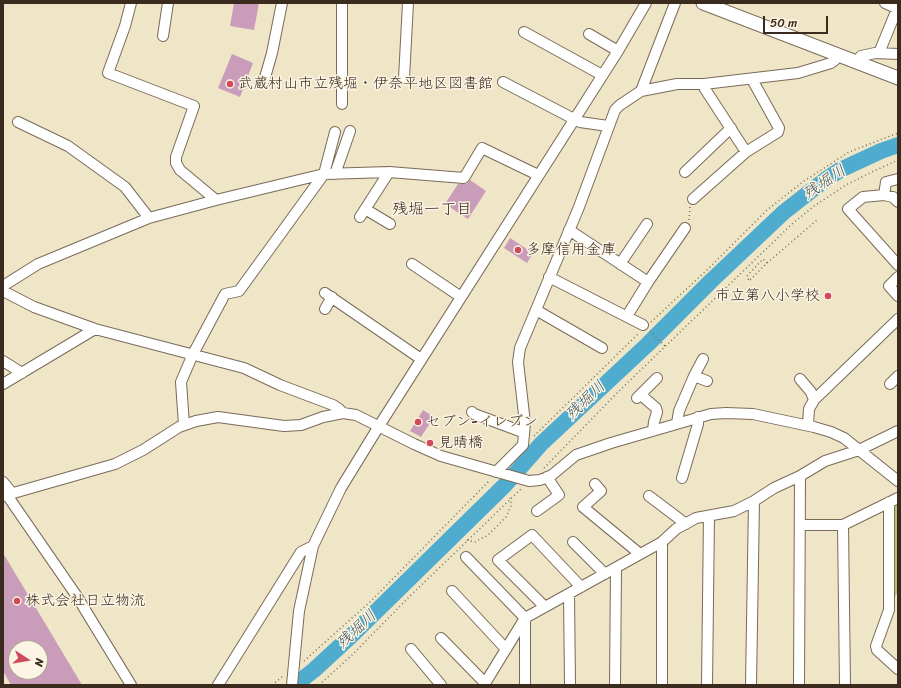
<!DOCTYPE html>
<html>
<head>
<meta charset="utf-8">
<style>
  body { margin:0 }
  #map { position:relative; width:901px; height:688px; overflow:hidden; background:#efe5c7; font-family:Sriracha,sans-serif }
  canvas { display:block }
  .frame { position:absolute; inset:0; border:4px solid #3b2a1e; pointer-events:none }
  .north { position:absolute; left:8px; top:640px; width:40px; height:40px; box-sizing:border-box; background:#fcf5e5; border:1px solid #afa495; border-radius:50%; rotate:102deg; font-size:11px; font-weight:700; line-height:16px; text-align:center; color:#3b2a1e }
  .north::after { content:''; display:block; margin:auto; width:14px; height:18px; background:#d1495b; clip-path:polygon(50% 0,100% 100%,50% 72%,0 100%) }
  .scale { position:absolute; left:763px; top:16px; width:65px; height:18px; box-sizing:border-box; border:2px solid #3b2a1e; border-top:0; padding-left:5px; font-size:12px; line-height:14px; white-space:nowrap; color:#3b2a1e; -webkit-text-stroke:3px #fcf5e5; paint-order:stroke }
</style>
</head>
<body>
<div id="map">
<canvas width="901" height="688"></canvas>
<div class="frame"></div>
<div class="north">N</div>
<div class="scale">50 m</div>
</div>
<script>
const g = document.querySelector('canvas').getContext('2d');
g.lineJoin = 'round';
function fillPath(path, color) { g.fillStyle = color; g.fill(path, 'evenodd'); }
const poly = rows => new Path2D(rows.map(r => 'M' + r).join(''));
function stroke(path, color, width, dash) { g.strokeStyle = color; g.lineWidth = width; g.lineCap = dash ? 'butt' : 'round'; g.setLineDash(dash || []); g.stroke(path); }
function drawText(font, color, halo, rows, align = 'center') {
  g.font = font + ' Sriracha,"Klee One",sans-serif'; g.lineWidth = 3; g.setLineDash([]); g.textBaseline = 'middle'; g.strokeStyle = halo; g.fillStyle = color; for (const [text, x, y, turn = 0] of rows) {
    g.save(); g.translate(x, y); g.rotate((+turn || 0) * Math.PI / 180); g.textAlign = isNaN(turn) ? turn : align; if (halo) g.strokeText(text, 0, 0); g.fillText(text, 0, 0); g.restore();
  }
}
fillPath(poly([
  [898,500,898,591,891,605,891,506]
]), '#b5c568');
stroke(poly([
  [295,685,314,670,352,635,505,485,541,444,648,344,711,281,784,212,825,180,840,170,881,151,898,145]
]), '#50acce', 16);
fillPath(poly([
  [234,3,259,3,254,30,230,26],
  [232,54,253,63,240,97,218,88],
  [470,180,486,191,468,219,445,204,458,184,467,184],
  [510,238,533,253,527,263,504,248],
  [423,410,434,417,421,437,410,431],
  [3,553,82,685,11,685,3,671],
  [16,648,40,648,40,672,16,672]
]), '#c99dba');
const minor = poly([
  [131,3,125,26,108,73,194,106,176,157,176,163,180,170,216,200],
  [342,3,342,104],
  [885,3,898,9],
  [524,32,602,75],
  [589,34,618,51],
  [163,36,168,3],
  [879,53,897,9],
  [856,62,861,56,875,53,898,54],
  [404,78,408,3],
  [264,81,272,53,282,3],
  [503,82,574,119,580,122,608,126],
  [704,84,705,89,746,152,778,132,779,128,754,83,754,79],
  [641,91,675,3],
  [18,122,68,146,125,187,149,218],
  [685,172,731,128],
  [335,174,350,131],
  [884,195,886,182,898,179],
  [693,199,746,152],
  [898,202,893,197,884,195,863,197,848,209,898,265],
  [365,209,390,224],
  [360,217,389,172],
  [569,230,648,282],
  [412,264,461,297],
  [620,264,647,224],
  [549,277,643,325],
  [898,277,889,286,898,296],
  [3,286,38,264,149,218,216,200,324,174,389,172,464,178,482,148,538,175],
  [3,291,34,307,95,329,244,368,280,385,333,405,339,409,343,413],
  [325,293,421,359],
  [325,309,332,297],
  [536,310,602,348],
  [627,316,648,282,685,228],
  [3,361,22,373],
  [694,376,707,381],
  [800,379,811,392,814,400],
  [3,384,95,329],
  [890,384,898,376],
  [641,395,656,408,657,412,654,422,653,430],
  [637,398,657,378],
  [472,412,474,414,520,431,524,431],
  [677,423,679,411,694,376,703,359],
  [184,425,181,382,193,354,225,294,239,291,324,174,335,132],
  [808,425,809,409,814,400,898,319],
  [496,472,523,445,525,423,518,362,520,348,579,207,615,110,620,105,641,91,677,84,704,84,798,73,831,63,835,60,838,55],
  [682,478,698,424,698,417],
  [3,482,12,493],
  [595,484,601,491,583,507,640,554],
  [7,495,76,595,131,685],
  [3,496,115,464,143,450,179,427,196,421,218,417,284,426,301,425,323,417,343,413,356,415,414,444,441,456,529,481,540,480,552,475,576,455,611,443,711,414,726,413,753,414,814,427,831,432,844,438,898,481],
  [649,496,686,524],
  [889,502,889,610,876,646,877,650,898,669],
  [537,511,559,495,547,477],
  [801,525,843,525,898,498],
  [843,525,845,685],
  [573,542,605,574],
  [466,557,525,618,525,685],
  [452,591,506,649],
  [569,594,570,685],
  [545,607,498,560,532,535,581,587],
  [441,638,485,683],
  [411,649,441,685],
  [218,685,301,552,313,546],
  [292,685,299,611,313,546,341,488,379,426,618,51,646,3],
  [484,685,525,618,662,542,676,529,696,518,734,511,754,501,774,488,800,476,825,461,859,450,898,431],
  [615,685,616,568],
  [662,685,662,542],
  [707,685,709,516],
  [751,685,754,501],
  [799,685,800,476]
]);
const major = poly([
  [703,3,898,78]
]);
stroke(minor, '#7a6b59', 12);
stroke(major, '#7a6b59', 15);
stroke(poly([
  [689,220,690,207],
  [767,263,763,259,747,276,749,281,767,263,817,220],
  [651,322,707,270,767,210,804,181,849,152,898,133],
  [650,331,665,346],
  [534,436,638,334],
  [544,468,618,392,792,224,814,206,846,185,874,171,898,160],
  [467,540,475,542,480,539,487,536,506,517,511,506,511,501,510,498],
  [304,661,371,601,490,480],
  [272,685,283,676],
  [319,685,352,655,407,599,522,488]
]), '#7a6b59', 1.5, [1, 3]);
stroke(minor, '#fff', 10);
stroke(major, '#fff', 13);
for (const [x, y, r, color] of [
  [230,84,4,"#d1495b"],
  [518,250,4,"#d1495b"],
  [828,296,4,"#d1495b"],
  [418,422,4,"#d1495b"],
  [430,443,4,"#d1495b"],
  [17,601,4,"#d1495b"]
]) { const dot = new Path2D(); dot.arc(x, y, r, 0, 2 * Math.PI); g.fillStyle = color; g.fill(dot); stroke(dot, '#fcf5e5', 1.5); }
drawText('15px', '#3b2a1e', '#fcf5e5', [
  ["武蔵村山市立残堀・伊奈平地区図書館",238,84],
  ["多摩信用金庫",526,250],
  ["市立第八小学校",820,296,"right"],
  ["セブン-イレブン",426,422],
  ["見晴橋",438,443],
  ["株式会社日立物流",25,601]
], 'left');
drawText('italic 16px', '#42585c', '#fcf5e5', [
  ["残堀川",825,183,-34],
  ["残堀川",586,401,-44],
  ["残堀川",357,630,-43]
]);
drawText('16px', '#3b2a1e', '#fcf5e5', [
  ["残堀一丁目",432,210]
]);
</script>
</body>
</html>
